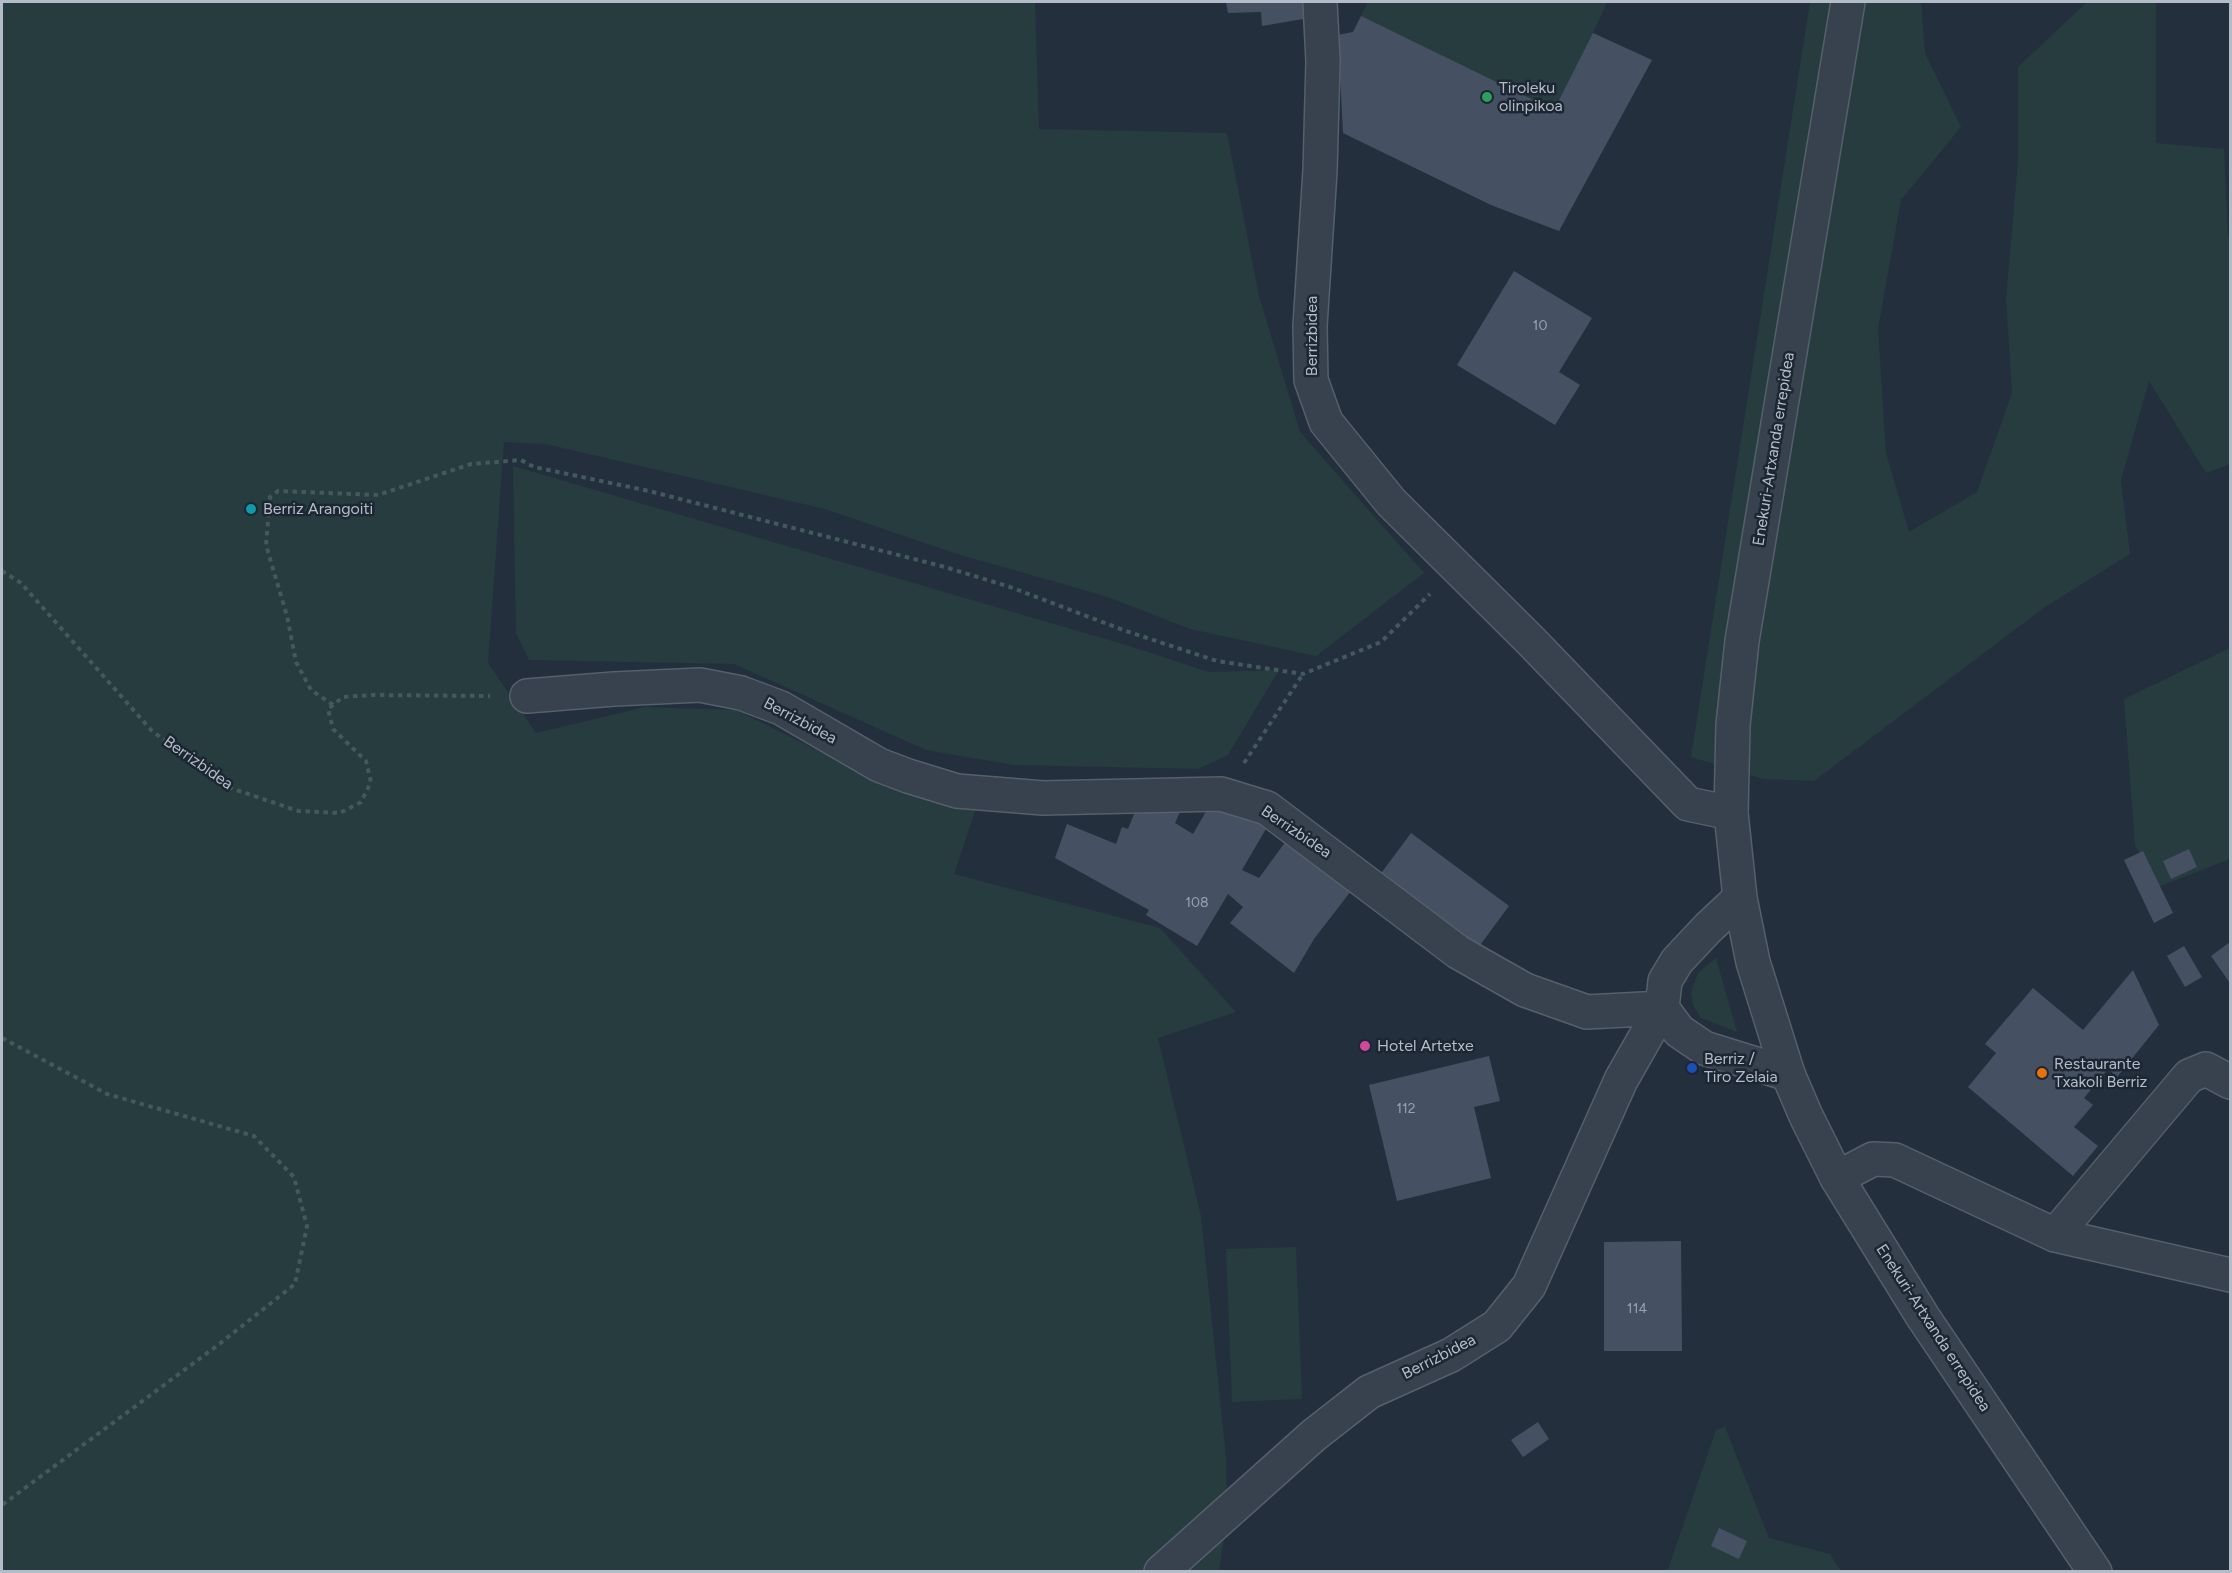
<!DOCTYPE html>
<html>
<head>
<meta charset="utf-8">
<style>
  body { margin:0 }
  #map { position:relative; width:2232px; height:1573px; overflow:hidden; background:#242f3e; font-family:Figtree,sans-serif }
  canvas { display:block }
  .frame { position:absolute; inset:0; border:3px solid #b4bcc9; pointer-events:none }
</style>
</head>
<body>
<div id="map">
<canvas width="2232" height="1573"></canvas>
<div class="frame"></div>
</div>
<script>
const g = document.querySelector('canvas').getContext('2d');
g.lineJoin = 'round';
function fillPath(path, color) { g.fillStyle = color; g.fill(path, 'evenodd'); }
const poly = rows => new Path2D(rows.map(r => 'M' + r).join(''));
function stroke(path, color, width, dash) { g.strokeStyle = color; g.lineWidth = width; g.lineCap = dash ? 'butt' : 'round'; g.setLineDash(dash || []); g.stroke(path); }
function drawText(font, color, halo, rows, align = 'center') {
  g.font = font + ' Figtree,sans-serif'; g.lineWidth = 5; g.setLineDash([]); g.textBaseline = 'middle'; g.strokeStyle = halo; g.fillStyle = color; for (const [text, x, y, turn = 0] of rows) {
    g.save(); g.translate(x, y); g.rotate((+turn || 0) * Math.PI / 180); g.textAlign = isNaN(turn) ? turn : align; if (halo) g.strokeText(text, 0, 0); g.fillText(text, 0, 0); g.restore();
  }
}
fillPath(poly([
  [2,2,1035,2,1039,129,1227,133,1259,296,1300,432,1424,573,1316,656,1190,629,1105,596,954,553,825,509,546,444,504,442,488,663,536,733,645,707,736,710,813,748,896,786,987,775,954,874,1160,928,1236,1012,1158,1038,1201,1216,1226,1457,1227,1518,1219,1571,2,1572],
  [1368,2,1607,2,1593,33,1652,60,1559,231,1491,205,1343,133,1338,35,1353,32],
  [1810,2,1921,2,1925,53,1961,127,1901,200,1878,329,1886,453,1909,532,1977,492,2012,393,2006,299,2018,162,2018,67,2087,2,2156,2,2156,143,2224,149,2228,236,2230,238,2230,464,2206,473,2149,381,2121,480,2130,554,2045,607,1814,781,1763,779,1691,757],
  [513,466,1126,645,1209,672,1279,670,1228,755,1198,769,1015,765,926,750,734,664,529,660,516,633],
  [2230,648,2230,859,2158,887,2135,845,2124,699],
  [1716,958,1737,1032,1701,1018,1693,1005,1691,992,1698,973],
  [1296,1247,1302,1399,1232,1402,1226,1249],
  [1725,1427,1769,1538,1830,1554,1841,1571,1667,1572,1716,1430]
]), '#263c3f');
fillPath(poly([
  [1226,2,1308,2,1309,18,1262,26,1261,12,1228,13],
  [1361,16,1554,110,1593,33,1652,60,1559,231,1491,205,1343,133,1338,35,1353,32],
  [1514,271,1592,318,1559,372,1580,385,1555,425,1457,365],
  [1139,802,1183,805,1175,823,1193,834,1208,808,1259,822,1267,827,1242,870,1259,878,1286,841,1351,891,1314,939,1294,973,1230,923,1243,907,1228,894,1197,946,1146,915,1149,910,1055,858,1067,824,1116,844,1122,827,1128,829],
  [1411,833,1509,906,1475,952,1376,880],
  [2189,849,2197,867,2171,879,2163,861],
  [2143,851,2173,913,2154,923,2124,860],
  [2230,942,2230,983,2211,956],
  [2184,946,2202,977,2185,987,2167,956],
  [2133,970,2159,1025,2117,1077,2108,1069,2084,1098,2093,1105,2074,1127,2098,1146,2073,1176,1968,1087,1996,1053,1985,1044,2033,988,2083,1030],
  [1489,1056,1500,1101,1474,1107,1491,1178,1397,1201,1369,1085],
  [1681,1241,1682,1351,1604,1351,1604,1242],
  [1538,1422,1549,1439,1523,1457,1511,1440],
  [1719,1528,1747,1541,1739,1559,1711,1546]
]), '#455162');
const minor = poly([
  [1320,2,1323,61,1320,171,1310,326,1311,380,1326,422,1391,502,1531,641,1688,804,1731,813],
  [527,696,614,689,700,685,741,693,781,708,879,765,908,776,957,791,1043,798,1221,794,1267,808,1458,952,1525,990,1587,1012,1662,1008],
  [1740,898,1708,928,1677,961,1665,981,1662,1008,1679,1031,1704,1048,1788,1074],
  [1837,1178,1873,1159,1895,1160,2055,1235,2230,1275],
  [2055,1235,2189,1076,2206,1069,2230,1082],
  [1161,1572,1314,1435,1369,1392,1451,1355,1497,1326,1529,1286,1621,1080,1662,1008]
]);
const tertiary = poly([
  [1848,2,1742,641,1733,725,1731,813,1740,898,1753,962,1788,1074,1806,1116,1837,1178,1923,1317,2095,1572]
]);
stroke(minor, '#565f6c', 36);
stroke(tertiary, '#565f6c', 36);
stroke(poly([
  [2,571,21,583,152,731,228,787,298,811,340,813,361,802,371,782,366,761,333,729,328,709,343,697,372,695,490,696],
  [333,705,311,690,296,662,287,616,266,545,270,497,278,491,378,495,471,464,521,460,534,467,649,491,945,567,1010,587,1126,631,1217,661,1303,674,1381,642,1430,594],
  [1244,763,1303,674],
  [2,1038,107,1094,254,1136,294,1177,307,1226,295,1284,218,1345,2,1505]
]), '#44595c', 4, [4.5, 4.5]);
stroke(minor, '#38414e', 33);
stroke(tertiary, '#38414e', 33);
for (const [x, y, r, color] of [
  [1487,97,6,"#2e9e5b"],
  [251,509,6,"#0f9aa8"],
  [1365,1046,6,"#d1479c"],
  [1692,1068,6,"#1a4fb4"],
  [2042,1073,6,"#e8710a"]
]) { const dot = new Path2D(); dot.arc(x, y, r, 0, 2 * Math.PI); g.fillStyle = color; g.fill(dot); stroke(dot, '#1d2633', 2); }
drawText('14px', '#98a1af', null, [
  ["10",1540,326],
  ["108",1197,903],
  ["112",1406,1109],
  ["114",1637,1309]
]);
drawText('16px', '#b4bcc9', '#1d2633', [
  ["Tiroleku",1499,88],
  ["olinpikoa",1499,106],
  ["Berriz Arangoiti",263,509],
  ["Hotel Artetxe",1377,1046],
  ["Berriz /",1704,1059],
  ["Tiro Zelaia",1704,1077],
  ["Restaurante",2054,1064],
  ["Txakoli Berriz",2054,1082]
], 'left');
drawText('16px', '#b4bcc9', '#1d2633', [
  ["Berrizbidea",1312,336,-90],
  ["Enekuri-Artxanda errepidea",1774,449,-81],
  ["Berrizbidea",800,721,28],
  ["Berrizbidea",198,763,35],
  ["Berrizbidea",1296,832,34],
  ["Enekuri-Artxanda errepidea",1933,1328,57],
  ["Berrizbidea",1439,1357,-27]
]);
</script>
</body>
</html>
